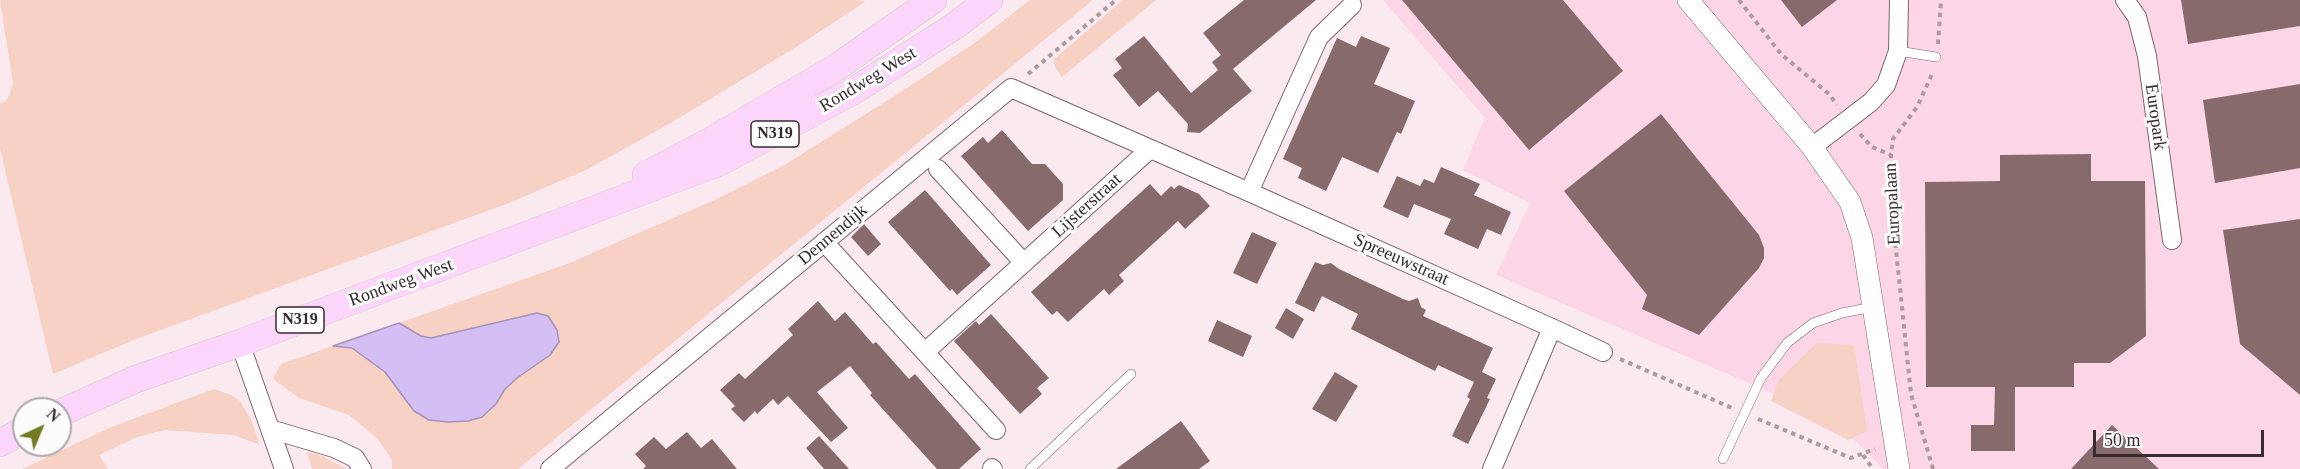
<!DOCTYPE html>
<html>
<head>
<meta charset="utf-8">
<style>
  body { margin:0 }
  #map { position:relative; width:2300px; height:469px; overflow:hidden; background:#fbe9f0; font-family:Georgia,serif }
  canvas { display:block }
  .north { position:absolute; left:12px; top:397px; width:60px; height:60px; box-sizing:border-box; background:#fcfcfc; border:2px solid #ada8aa; border-radius:50%; rotate:44deg; font-size:16px; font-weight:700; line-height:24px; text-align:center; color:#362b2f }
  .north::after { content:''; display:block; margin:auto; width:21px; height:27px; background:#747a23; clip-path:polygon(50% 0,100% 100%,50% 72%,0 100%) }
  .scale { position:absolute; left:2093px; top:430px; width:171px; height:27px; box-sizing:border-box; border:3px solid #362b2f; border-top:0; padding-left:8px; font-size:18px; line-height:21px; white-space:nowrap; color:#362b2f; -webkit-text-stroke:4px #fcfcfc; paint-order:stroke }
</style>
</head>
<body>
<div id="map">
<canvas width="2300" height="469"></canvas>
<div class="north">N</div>
<div class="scale">50 m</div>
</div>
<script>
const g = document.querySelector('canvas').getContext('2d');
g.lineJoin = 'round';
function fillPath(path, color) { g.fillStyle = color; g.fill(path, 'evenodd'); }
const poly = rows => new Path2D(rows.map(r => 'M' + r).join(''));
function stroke(path, color, width, dash) { g.strokeStyle = color; g.lineWidth = width; g.lineCap = dash ? 'butt' : 'round'; g.setLineDash(dash || []); g.stroke(path); }
function drawText(font, color, halo, rows, align = 'center') {
  g.font = font + ' Georgia,serif'; g.lineWidth = 6; g.setLineDash([]); g.textBaseline = 'middle'; g.strokeStyle = halo; g.fillStyle = color; for (const [text, x, y, turn = 0] of rows) {
    g.save(); g.translate(x, y); g.rotate((+turn || 0) * Math.PI / 180); g.textAlign = isNaN(turn) ? turn : align; if (halo) g.strokeText(text, 0, 0); g.fillText(text, 0, 0); g.restore();
  }
}
fillPath(poly([
  [1383,0,2300,0,2300,469,1883,469,1835,420,1496,275,1530,203,1463,170,1485,118]
]), '#fcd6e6');
fillPath(poly([
  [0,0,859,0,865,2,801,44,669,124,586,170,509,203,136,339,53,374,0,148,0,103,5,102,10,94,13,83],
  [1030,0,1093,0,518,469,392,469,392,460,377,438,349,415,299,398,273,379,281,364,333,346,352,348,385,372,414,411,429,420,448,422,468,421,496,404,505,389,517,378,551,354,559,342,537,313,431,338,421,336,399,323,567,264,717,199,786,164,901,92,976,42],
  [1123,0,1156,0,1062,77,1055,67,1053,60],
  [1817,343,1854,345,1867,431,1848,440,1771,401,1779,380],
  [214,389,231,395,240,401,251,420,260,445,234,435,164,430,137,437,99,455,108,469,22,469,109,428],
  [307,452,320,455,347,469,312,469]
]), '#f6d1c4');
const water = poly([
  [537,313,548,316,557,330,559,342,550,355,517,378,505,389,496,404,482,417,468,421,448,422,429,420,414,411,385,372,352,348,333,346,399,323,421,336,431,338,537,313]
]);
fillPath(water, '#d4bff4');
stroke(water, '#a593b9', 1.5);
fillPath(poly([
  [1244,0,1316,0,1233,69,1252,91,1200,133,1187,132,1188,124,1158,91,1139,107,1113,75,1122,68,1115,59,1144,36,1191,93,1218,70,1212,62,1221,55,1203,33],
  [1402,0,1563,0,1623,71,1529,150],
  [1781,0,1837,0,1802,27],
  [2181,0,2300,0,2300,26,2188,44],
  [1361,36,1390,48,1374,84,1415,101,1401,134,1397,132,1378,173,1342,157,1326,191,1298,178,1302,168,1283,159,1337,38,1356,47],
  [2300,84,2300,168,2215,183,2203,100],
  [1661,114,1759,235,1764,248,1764,258,1759,268,1699,335,1642,309,1647,295,1564,191],
  [1002,130,1032,164,1045,164,1063,184,1063,200,1028,231,961,156,983,137,988,143],
  [2091,154,2091,181,2145,181,2146,336,2110,363,2074,363,2074,387,2015,387,2015,451,1971,451,1971,425,1994,425,1995,387,1926,387,1925,182,2000,181,2000,155],
  [1441,167,1480,184,1474,195,1511,212,1501,235,1487,229,1478,249,1444,234,1451,219,1414,204,1408,218,1383,207,1397,176,1420,186,1424,179,1434,183],
  [1150,184,1161,196,1171,186,1174,189,1179,185,1199,194,1210,206,1185,229,1178,221,1119,275,1124,281,1109,295,1104,289,1068,322,1057,311,1052,315,1031,292],
  [925,190,991,265,957,295,952,289,950,291,888,222],
  [2300,219,2300,395,2240,344,2223,230],
  [864,224,881,244,868,256,851,237],
  [1252,232,1277,243,1257,284,1233,273],
  [1315,262,1323,265,1331,263,1339,269,1403,299,1409,301,1418,298,1421,307,1426,310,1423,316,1493,348,1482,372,1496,379,1487,398,1490,399,1468,444,1452,436,1470,399,1467,397,1474,382,1438,365,1435,371,1351,329,1358,314,1322,296,1314,312,1295,303],
  [818,301,835,321,845,312,873,344,876,342,909,379,915,374,981,449,959,469,937,469,870,395,872,393,850,366,817,392,848,428,831,442,788,396,778,405,773,399,757,414,755,411,744,422,731,409,735,406,720,390,739,373,745,379,793,335,788,329],
  [1286,308,1304,319,1293,339,1275,328],
  [991,314,1049,378,1037,388,1042,394,1020,414,954,341,976,321,979,325],
  [1217,320,1252,336,1243,357,1208,341],
  [1335,372,1358,386,1336,422,1312,409],
  [1181,421,1210,461,1199,469,1116,469],
  [2112,425,2159,469,2071,469],
  [687,432,701,448,712,439,737,469,643,469,646,466,635,454,654,437,666,449],
  [819,436,849,469,824,469,806,448]
]), '#876b6c');
const service = poly([
  [1898,51,1936,57],
  [1723,459,1761,378,1787,343,1813,323,1842,313,1873,307],
  [1030,469,1131,374]
]);
const minor = poly([
  [2125,0,2137,17,2147,56,2172,240],
  [1812,147,1871,102,1886,85,1898,51,1899,0],
  [938,169,1024,263],
  [1249,192,1319,37,1352,5],
  [824,242,996,430],
  [1552,328,1603,352],
  [240,343,270,429],
  [925,352,1150,149],
  [992,468,993,469],
  [284,469,270,429,334,448,355,458,362,469],
  [550,469,1011,88,1249,192,1552,328,1492,469]
]);
const tertiary = poly([
  [1688,0,1812,147,1850,202,1862,238,1899,469]
]);
const primary = poly([
  [646,175,712,140,837,67,933,0],
  [60,413,136,379,240,343,720,162,855,90,953,27,989,0],
  [0,443,24,430]
]);
stroke(service, '#7e646f', 10);
stroke(minor, '#7e646f', 20);
stroke(tertiary, '#7e646f', 22);
stroke(primary, '#cfcccd', 28);
stroke(poly([
  [1739,0,1781,54,1829,94,1837,105],
  [1938,44,1941,0],
  [1028,74,1116,0],
  [1860,134,1872,147,1891,155],
  [1620,359,1732,408],
  [1758,419,1851,458,1875,449],
  [1863,455,1873,469],
  [1933,469,1911,394,1890,192,1891,155,1893,139,1917,107,1933,72]
]), '#ab9ca2', 4, [4.5, 4.5]);
stroke(service, '#fff', 9);
stroke(minor, '#fff', 18);
stroke(tertiary, '#fff', 21);
stroke(primary, '#fcd5fb', 27);
for (const [x, y, w] of [
  [775,134,48],
  [300,320,48]
]) { const box = new Path2D(); box.roundRect(x - w / 2, y - 13, w, 26, 4.5); g.fillStyle = '#fcfcfc'; g.fill(box); stroke(box, '#362b2f', 1.5); }
drawText('bold 16px', '#362b2f', null, [
  ["N319",775,134],
  ["N319",300,320]
]);
drawText('18px', '#362b2f', '#fcfcfc', [
  ["Rondweg West",868,80,-31],
  ["Europark",2155,117,82],
  ["Europalaan",1893,204,-93],
  ["Lijsterstraat",1087,206,-42],
  ["Dennendijk",833,235,-40],
  ["Spreeuwstraat",1401,260,24],
  ["Rondweg West",401,283,-20]
]);
</script>
</body>
</html>
